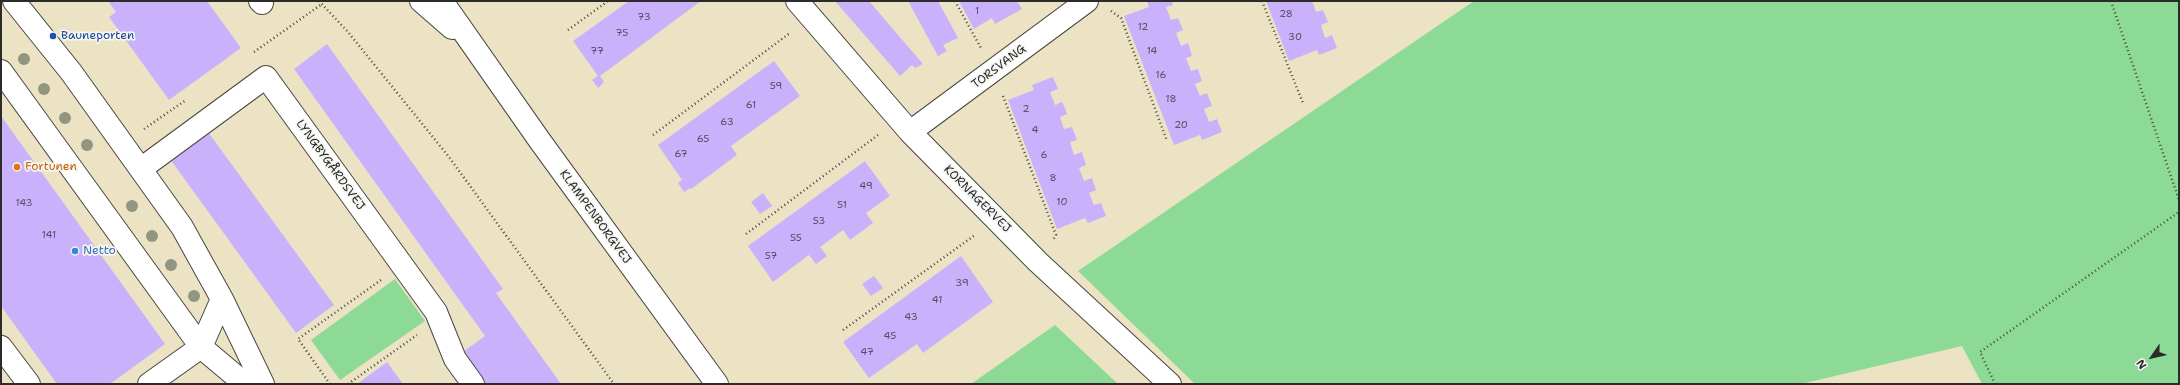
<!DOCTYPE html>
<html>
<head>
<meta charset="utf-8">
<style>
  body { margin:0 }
  #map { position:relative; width:2180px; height:385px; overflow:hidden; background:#ece3c4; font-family:"Shantell Sans",sans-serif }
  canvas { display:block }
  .frame { position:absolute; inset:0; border:2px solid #2b2b2b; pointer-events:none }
  .north { position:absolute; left:2132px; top:337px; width:40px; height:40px; -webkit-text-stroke:3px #f6f6f2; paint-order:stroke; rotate:236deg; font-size:11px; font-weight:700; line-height:16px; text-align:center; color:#2b2b2b }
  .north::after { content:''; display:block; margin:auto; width:14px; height:18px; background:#2b2b2b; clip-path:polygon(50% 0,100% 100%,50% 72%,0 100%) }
</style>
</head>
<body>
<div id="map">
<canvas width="2180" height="385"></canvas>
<div class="frame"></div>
<div class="north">N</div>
</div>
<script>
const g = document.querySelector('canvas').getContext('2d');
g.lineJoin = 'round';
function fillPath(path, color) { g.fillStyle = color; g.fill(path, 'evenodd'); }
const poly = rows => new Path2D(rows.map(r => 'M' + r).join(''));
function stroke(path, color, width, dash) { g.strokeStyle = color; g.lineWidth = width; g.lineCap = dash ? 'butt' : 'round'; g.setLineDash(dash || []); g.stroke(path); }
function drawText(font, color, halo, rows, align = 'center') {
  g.font = font + ' "Shantell Sans",sans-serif'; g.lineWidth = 3.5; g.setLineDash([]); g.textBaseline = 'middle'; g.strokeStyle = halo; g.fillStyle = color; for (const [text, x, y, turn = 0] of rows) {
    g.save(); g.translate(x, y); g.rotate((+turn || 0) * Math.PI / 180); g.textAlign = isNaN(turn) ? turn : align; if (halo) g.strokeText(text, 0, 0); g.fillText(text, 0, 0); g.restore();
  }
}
fillPath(poly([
  [1474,1,2179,1,2179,384,1982,384,1962,346,1801,384,1195,384,1078,271],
  [395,279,425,321,340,380,311,340],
  [1055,325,1118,384,971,384]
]), '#8dda97');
fillPath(poly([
  [108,1,207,1,241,48,169,100,109,17,116,12],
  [629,1,701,1,600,76,604,82,598,88,592,80,598,76,573,41],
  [835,1,869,1,923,64,915,68,912,65,900,76],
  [908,1,938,1,958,38,943,45,947,51,938,56],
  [959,1,1017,1,1022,9,995,24,992,18,974,29],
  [1147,1,1172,1,1173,5,1166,7,1171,20,1178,18,1183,30,1176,33,1181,46,1188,43,1192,56,1186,58,1191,71,1198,69,1202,81,1195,84,1200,96,1207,93,1212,106,1204,109,1209,122,1217,119,1222,132,1202,140,1200,135,1174,145,1124,16,1149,7],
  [1266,1,1312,1,1316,12,1323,10,1328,22,1321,25,1325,38,1332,35,1337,48,1319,55,1317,50,1289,61],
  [327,44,503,289,496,293,561,384,482,384,460,354,485,336,294,69],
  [774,61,800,96,731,146,737,155,691,189,690,188,684,192,678,183,682,180,658,145],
  [1053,77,1058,89,1050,92,1055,105,1062,102,1065,108,1067,114,1060,117,1064,129,1072,127,1077,140,1070,142,1074,155,1082,152,1086,165,1079,168,1084,181,1092,178,1096,190,1089,193,1094,205,1101,203,1106,216,1088,223,1085,218,1057,229,1008,100,1034,90,1032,85],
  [1,116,165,344,110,384,57,384,1,306],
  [208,132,334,305,296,333,170,159],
  [865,161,890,196,866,213,873,223,850,240,843,230,820,247,827,256,816,264,809,255,773,282,748,246],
  [763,193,772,206,760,214,751,202],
  [961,256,993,302,923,353,917,344,869,378,843,342],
  [874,276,883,288,871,296,862,284],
  [387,362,403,384,357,384]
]), '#c9b2fb');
const minor = poly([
  [14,1,71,72,182,227,222,299,263,384],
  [260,1,262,3],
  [421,1,452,28],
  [442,1,540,141,717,384],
  [797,1,910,132,1038,262,1170,384],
  [1,71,201,347,245,384],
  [910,132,1087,1],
  [142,168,266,77,436,312,455,359,473,384],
  [1,347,29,384],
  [149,384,201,347,222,299]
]);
stroke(minor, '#484742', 24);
stroke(poly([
  [319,1,348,32,449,157,614,384],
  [955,1,981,48],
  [1262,1,1303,103],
  [2111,1,2179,200],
  [1111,11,1121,18,1167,141],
  [568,30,608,1],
  [254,52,322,4],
  [1003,96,1056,235,1053,240],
  [144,129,186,100],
  [653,135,790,33],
  [746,234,878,135],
  [843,330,975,235],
  [330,384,298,339,381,280],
  [348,384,417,335],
  [1995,384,1980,352,2179,212]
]), '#484742', 2.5, [1, 3]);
stroke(minor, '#fff', 22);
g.fillStyle = '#90967f';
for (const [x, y] of [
  [24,59],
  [44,89],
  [65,118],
  [87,145],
  [132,206],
  [152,236],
  [171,265],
  [194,296]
]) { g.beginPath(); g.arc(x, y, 6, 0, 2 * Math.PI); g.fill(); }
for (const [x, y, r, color] of [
  [53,36,4,"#1a4fb4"],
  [17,167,4,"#e8710a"],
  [75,251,4,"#3f7fe0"]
]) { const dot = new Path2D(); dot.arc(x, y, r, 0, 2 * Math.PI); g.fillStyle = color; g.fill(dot); stroke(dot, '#f6f6f2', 1.5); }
drawText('10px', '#524d5f', null, [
  ["1",977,11],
  ["28",1286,14],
  ["73",644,17],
  ["12",1143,27],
  ["75",622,33],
  ["30",1295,37],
  ["77",597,51],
  ["14",1152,51],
  ["16",1161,75],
  ["59",776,86],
  ["18",1171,99],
  ["61",751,105],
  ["2",1026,109],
  ["63",727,122],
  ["20",1181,125],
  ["4",1035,130],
  ["65",703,139],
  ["67",681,154],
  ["6",1044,155],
  ["8",1053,178],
  ["49",866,186],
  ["10",1062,202],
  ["143",24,203],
  ["51",842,205],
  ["53",819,221],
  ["141",49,235],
  ["55",796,238],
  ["57",771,256],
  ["39",962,283],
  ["41",937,300],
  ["43",911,317],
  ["45",890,336],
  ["47",867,352]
]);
drawText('12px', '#164399', '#f6f6f2', [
  ["Bauneporten",61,36]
], 'left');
drawText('12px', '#2b2b2b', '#f6f6f2', [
  ["TORSVANG",999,67,-37],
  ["LYNGBYGÅRDSVEJ",330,165,54],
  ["KORNAGERVEJ",977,199,45],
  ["KLAMPENBORGVEJ",595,217,54]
]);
drawText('12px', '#c56008', '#f6f6f2', [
  ["Fortunen",25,167]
], 'left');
drawText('12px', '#366cbe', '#f6f6f2', [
  ["Netto",83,251]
], 'left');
</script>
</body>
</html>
